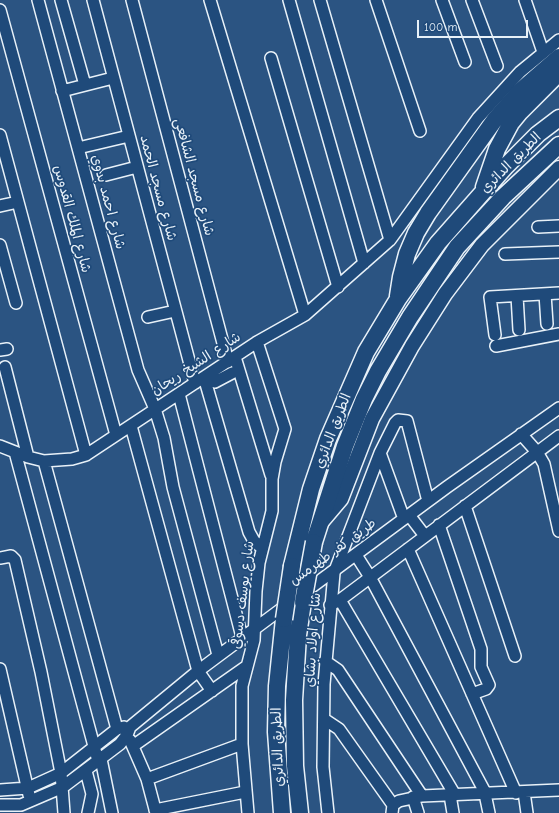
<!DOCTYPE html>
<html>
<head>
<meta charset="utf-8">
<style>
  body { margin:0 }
  #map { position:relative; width:559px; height:813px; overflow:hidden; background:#2b5482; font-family:"Comic Neue",sans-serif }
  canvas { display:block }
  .scale { position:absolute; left:417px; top:20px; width:111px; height:18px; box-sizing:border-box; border:2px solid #e8f1f8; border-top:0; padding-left:5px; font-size:12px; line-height:14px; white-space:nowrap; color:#e8f1f8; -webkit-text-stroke:3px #1f4a7a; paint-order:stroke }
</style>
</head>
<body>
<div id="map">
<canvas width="559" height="813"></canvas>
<div class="scale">100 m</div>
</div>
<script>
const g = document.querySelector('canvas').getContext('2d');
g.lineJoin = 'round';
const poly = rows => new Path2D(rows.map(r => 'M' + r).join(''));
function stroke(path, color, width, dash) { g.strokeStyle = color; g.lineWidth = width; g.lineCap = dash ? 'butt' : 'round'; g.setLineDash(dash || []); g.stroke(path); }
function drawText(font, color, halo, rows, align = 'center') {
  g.font = font + ' "Comic Neue","Playpen Sans Arabic",sans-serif'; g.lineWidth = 3.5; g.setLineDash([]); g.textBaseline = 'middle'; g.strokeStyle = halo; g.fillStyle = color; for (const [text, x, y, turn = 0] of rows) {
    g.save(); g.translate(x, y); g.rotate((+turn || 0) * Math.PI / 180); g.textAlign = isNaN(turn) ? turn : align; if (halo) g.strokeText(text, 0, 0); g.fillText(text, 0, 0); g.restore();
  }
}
const minor = poly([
  [38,0,138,370,155,409,164,438,173,487,218,655],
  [61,0,85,85],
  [93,0,195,383],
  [132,0,228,362],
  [210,0,305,315],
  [289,0,364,263],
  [320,0,390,240],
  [376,0,420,131],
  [442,0,465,62],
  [472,0,497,66],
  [525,0,543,52],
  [0,10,116,435],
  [271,58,338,287],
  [62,91,113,78],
  [0,135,86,455],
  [78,148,129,136],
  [106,175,137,167],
  [0,206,18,202],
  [538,227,559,226],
  [0,245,16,303],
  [505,254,559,252],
  [545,294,547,324],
  [517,296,519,330],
  [148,317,175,311],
  [495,335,490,297,559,293],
  [496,346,559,334],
  [0,350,7,349],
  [235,357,271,475],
  [5,367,28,457],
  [204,377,249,532,254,541,262,548],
  [215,382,232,373],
  [179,394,242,637],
  [131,426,198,671,212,691],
  [521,434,537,452,544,464,559,531],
  [0,446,28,457,44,461,72,459,86,455,257,342,305,315,390,240,478,118,520,72,559,40],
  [15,452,98,761],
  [380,453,404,519],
  [44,461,117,729],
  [465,506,515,656],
  [409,515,425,536],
  [439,525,481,649,481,667,489,685,486,689,472,694],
  [408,549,516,793],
  [356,555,370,577,486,794],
  [0,558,11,556,15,560,41,672,61,773,64,813],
  [302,594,447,487,559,408],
  [340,600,455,795],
  [330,605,340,600,559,436],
  [325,661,338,670,422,796],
  [0,669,29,795],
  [324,719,339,729,393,805],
  [130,740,147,779,156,813],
  [133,746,247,666],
  [101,759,112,813],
  [86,771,92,794,88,813],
  [147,779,242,744],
  [0,790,28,788,61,773,117,729,124,727],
  [524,792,527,813],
  [485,794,489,813],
  [450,795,453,813],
  [413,797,418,813],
  [0,805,21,805,63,787,120,744,127,735,130,727,198,671,288,604],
  [155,810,245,792],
  [248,813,242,744,242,686,254,640,256,591,259,563,272,511,272,479,275,462,285,429,257,342],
  [328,813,323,767,324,684,334,573,380,453,395,423,398,420,407,421,428,501],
  [392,813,393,805,399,801,422,796,559,790]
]);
const major = poly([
  [319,525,341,499,372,419,412,346,445,294,482,245,559,168]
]);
const highway = poly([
  [484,187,497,149,511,123,520,112,559,73],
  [398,296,401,277,407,254,416,233,428,213,496,118,519,92,559,57],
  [314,542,345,446,364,399,378,371,410,317,457,247,503,197,559,145],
  [292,566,311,489,328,439,366,352,398,299,438,243,506,166,538,134,559,118],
  [282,813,276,732,277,686,284,619],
  [300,813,295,766,294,700,298,635,303,602]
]);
stroke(minor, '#e8f1f8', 14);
stroke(major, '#e8f1f8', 17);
stroke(highway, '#e8f1f8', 19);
stroke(minor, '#1f4a7a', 11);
stroke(major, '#1f4a7a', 14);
stroke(highway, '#1f4a7a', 16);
const highwayBridge = poly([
  [303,602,314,542],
  [284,619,292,566]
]);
stroke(highwayBridge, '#e8f1f8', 19, []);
stroke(highwayBridge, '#1f4a7a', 16);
drawText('14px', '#e8f1f8', '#1f4a7a', [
  ["الطريق الدائري",511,163,-45],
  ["شارع مسجد الشافعى",194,177,75],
  ["شارع مسجد الحمد",158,188,75],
  ["شارع احمد بدوي",108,202,75],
  ["شارع الملك القدوس",72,219,75],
  ["شارع الشيخ ريحان",196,364,-33],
  ["الطريق الدائري",333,431,-69],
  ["طريق كفر طهرمس",333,552,-36],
  ["شارع يوسف دسوقي",243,595,-83],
  ["شارع اولاد بشاي",313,640,-86],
  ["الطريق الدائري",278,747,-92]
]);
</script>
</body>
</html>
